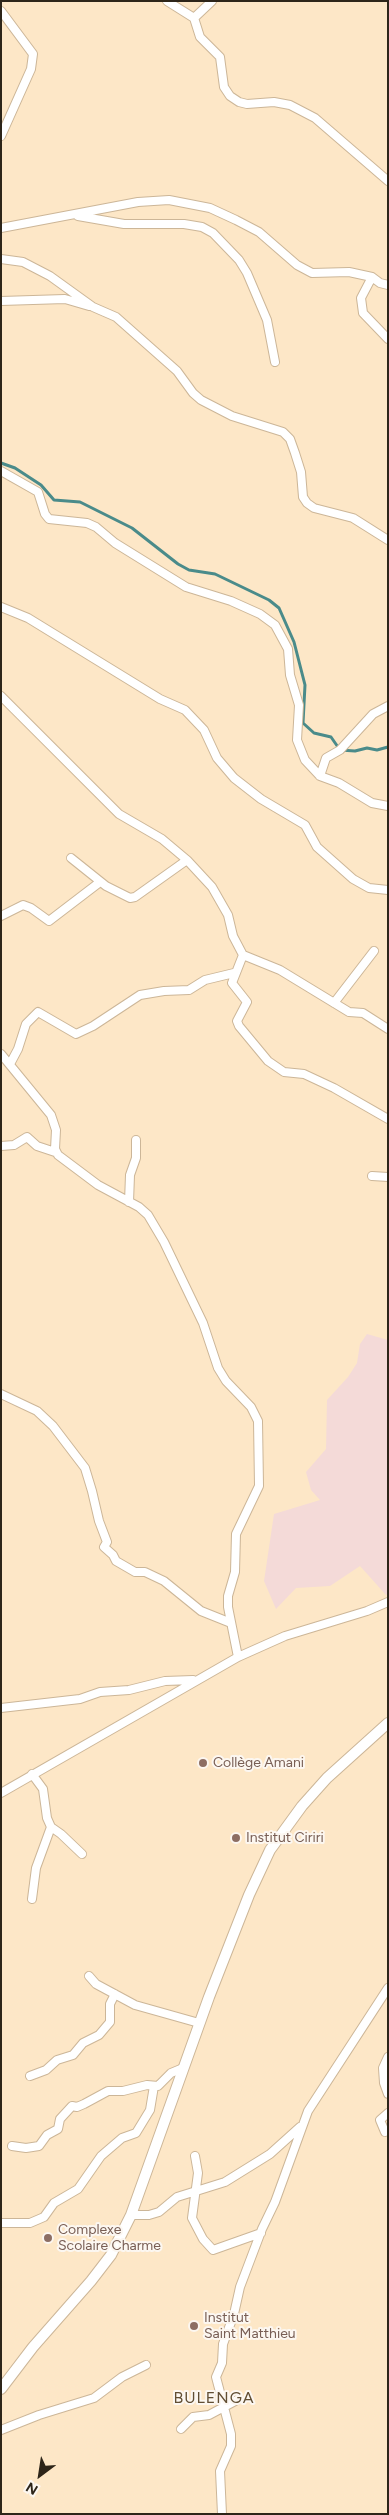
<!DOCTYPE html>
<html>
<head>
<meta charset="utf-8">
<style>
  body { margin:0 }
  #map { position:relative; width:389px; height:2515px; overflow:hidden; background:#fde7c7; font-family:Figtree,sans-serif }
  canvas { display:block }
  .frame { position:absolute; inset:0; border:2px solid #2d2519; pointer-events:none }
  .north { position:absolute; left:15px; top:2450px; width:50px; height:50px; -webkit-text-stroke:4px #fcf7f1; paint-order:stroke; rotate:211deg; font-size:14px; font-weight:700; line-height:20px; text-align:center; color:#2d2519 }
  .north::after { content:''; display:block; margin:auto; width:18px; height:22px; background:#2d2519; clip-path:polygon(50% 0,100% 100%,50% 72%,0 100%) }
</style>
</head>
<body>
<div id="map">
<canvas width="389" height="2515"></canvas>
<div class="frame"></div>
<div class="north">N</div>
</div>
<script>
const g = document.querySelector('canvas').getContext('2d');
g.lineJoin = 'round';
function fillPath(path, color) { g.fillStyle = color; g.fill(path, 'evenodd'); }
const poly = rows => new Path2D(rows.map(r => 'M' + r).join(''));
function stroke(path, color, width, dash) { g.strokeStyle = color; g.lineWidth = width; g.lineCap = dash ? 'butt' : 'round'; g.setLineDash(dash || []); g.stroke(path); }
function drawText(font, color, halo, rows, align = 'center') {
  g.font = font + ' Figtree,sans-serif'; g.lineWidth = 4; g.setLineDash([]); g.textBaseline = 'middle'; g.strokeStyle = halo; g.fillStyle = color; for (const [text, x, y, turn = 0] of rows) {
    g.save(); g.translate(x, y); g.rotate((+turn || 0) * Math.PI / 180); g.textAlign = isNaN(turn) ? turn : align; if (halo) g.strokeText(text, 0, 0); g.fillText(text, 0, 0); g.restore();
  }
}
fillPath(poly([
  [367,1334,388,1340,388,1594,386,1595,360,1566,330,1586,296,1588,276,1609,264,1581,274,1514,320,1500,311,1490,306,1472,326,1449,327,1400,348,1377,357,1363,360,1344]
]), '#f4dad8');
stroke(poly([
  [1,463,15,468,41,485,54,500,80,502,132,528,178,564,189,570,215,574,269,600,279,608,294,642,305,685,303,723,314,733,331,737,340,750,355,751,367,748,377,750,388,747]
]), '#4a8b8a', 3);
const minor = poly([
  [167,1,194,18,200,37,220,57,224,87,230,96,239,102,247,104,274,102,290,105,315,118,388,181],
  [1,11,33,54,31,69,1,136],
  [194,18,212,1],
  [78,216,124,224,184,224,202,227,213,233,239,260,247,273,267,320,275,362],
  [1,228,138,202,169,200,210,208,236,220,259,232,297,265,312,273,349,272,372,277,380,283,388,285],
  [1,259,23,262,50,276,93,307,116,317,177,371,193,393,201,400,232,416,283,432,290,439,295,453,301,472,303,497,307,503,314,508,353,518,388,540],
  [372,277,361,298,363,313,388,339],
  [1,301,65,299,89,306],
  [1,471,38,492,45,514,49,519,87,523,96,527,115,543,186,587,231,601,260,614,275,625,288,649,290,675,299,705,297,740,305,760,320,776,339,783,372,803,388,806],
  [1,607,28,618,160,699,185,710,204,730,217,758,234,778,261,799,305,825,317,847,353,879,369,888,388,890],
  [1,696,119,814,162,839,187,860,212,887,228,915,233,936,243,955,232,983,247,1002,237,1021,239,1026,268,1061,284,1072,304,1074,334,1088,388,1119],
  [320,776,326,758,340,750,373,714,388,706],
  [71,858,106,886,130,898,135,897,187,860],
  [1,916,23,905,31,908,49,921,100,882],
  [243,955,280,970,349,1012,363,1013,388,1029],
  [334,1003,374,951],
  [1,1054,51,1115,56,1130,55,1149,58,1155,98,1185,139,1207,148,1215,164,1242,203,1323,218,1368,226,1381,251,1407,258,1421,259,1486,236,1534,235,1572,228,1596,228,1607,238,1657],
  [10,1064,18,1049,26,1024,38,1012,76,1034,93,1026,140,995,164,991,189,990,205,980,234,973],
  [1,1146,14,1145,27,1137,37,1146,55,1152],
  [372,1176,388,1177],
  [129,1202,130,1175,136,1158,136,1140],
  [1,1394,37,1411,53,1426,85,1468,92,1491,99,1521,107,1542,104,1547,113,1555,116,1561,135,1572,145,1572,164,1581,201,1611,231,1623],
  [1,1708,80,1699,100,1692,129,1690,165,1681,193,1680],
  [32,1774,43,1789,47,1818,51,1827,61,1834,82,1854],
  [1,1793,238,1657,285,1636,367,1611,388,1602],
  [32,1899,36,1868,51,1827],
  [89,1976,96,1984,135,2005,199,2023],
  [388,2057,383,2068,384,2083,388,2094],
  [30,2076,46,2070,57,2060,73,2055,83,2043,99,2035,110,2022,110,2004,115,1994],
  [385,2132,380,2120,388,2113],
  [12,2146,26,2148,39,2146,47,2135,58,2129,60,2119,72,2106,77,2107,84,2104,108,2091,123,2091,147,2085,158,2086,171,2073,183,2068],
  [195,2156,198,2173,192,2218,203,2239,213,2250,261,2233],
  [131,2215,149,2215,159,2212,177,2197,225,2182,270,2154,300,2127],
  [1,2223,30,2223,44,2217,54,2203,78,2189,101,2156,122,2138,136,2133,150,2110,154,2086],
  [181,2429,193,2417,209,2415,237,2400],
  [1,2430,39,2415,94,2398,122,2377,146,2365],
  [222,2514,220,2471,231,2446,231,2434,216,2377,222,2363,223,2344,234,2314,240,2287,262,2229,275,2202,308,2111,388,1988]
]);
const tertiary = poly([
  [1,2389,33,2347,91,2281,111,2255,131,2215,209,1997,249,1895,270,1850,302,1806,327,1778,388,1723]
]);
stroke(minor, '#ccb698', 10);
stroke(tertiary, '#ccb698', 12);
stroke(minor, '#fff', 8);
stroke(tertiary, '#fff', 10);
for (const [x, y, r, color] of [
  [203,1763,5,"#8d6e63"],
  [236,1838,5,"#8d6e63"],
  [48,2238,5,"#8d6e63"],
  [194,2326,5,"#8d6e63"]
]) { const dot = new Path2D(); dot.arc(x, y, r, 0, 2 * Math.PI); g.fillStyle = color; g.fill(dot); stroke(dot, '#fcf7f1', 2); }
drawText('14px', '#785e54', '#fcf7f1', [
  ["Collège Amani",213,1763],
  ["Institut Ciriri",246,1838],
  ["Complexe",58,2230],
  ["Scolaire Charme",58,2246],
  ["Institut",204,2318],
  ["Saint Matthieu",204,2334]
], 'left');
g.letterSpacing = '1px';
drawText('16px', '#614e33', '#fcf7f1', [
  ["BULENGA",214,2398]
]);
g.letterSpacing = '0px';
</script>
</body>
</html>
